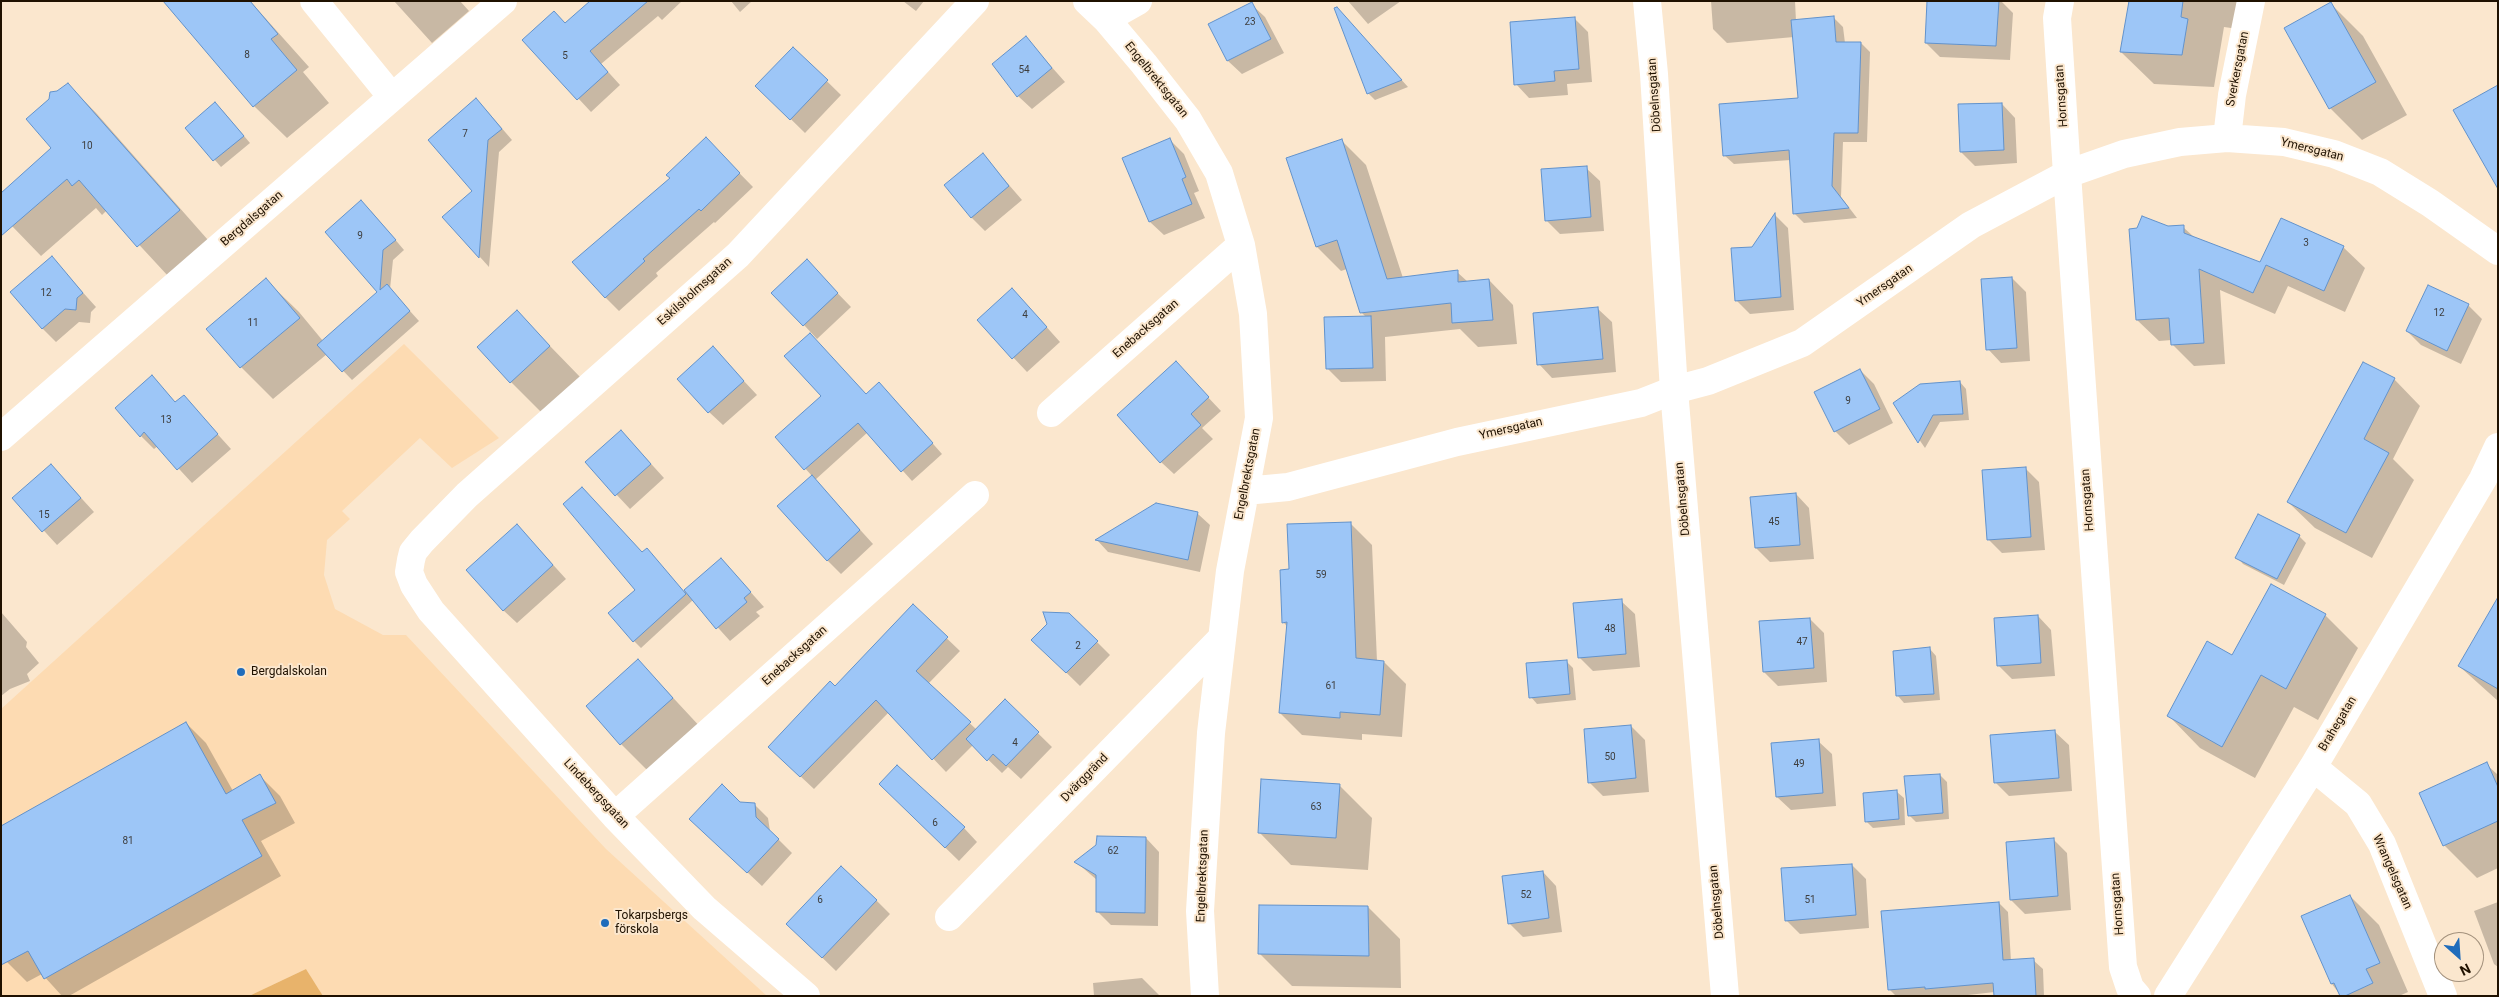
<!DOCTYPE html>
<html>
<head>
<meta charset="utf-8">
<style>
  body { margin:0 }
  #map { position:relative; width:2499px; height:997px; overflow:hidden; background:#fbe7ce; font-family:Roboto,sans-serif }
  canvas { display:block }
  .frame { position:absolute; inset:0; border:2px solid #1f1100; pointer-events:none }
  .north { position:absolute; left:2434px; top:932px; width:50px; height:50px; box-sizing:border-box; background:#fbe7ce; border:1px solid #a3917c; border-radius:50%; rotate:154deg; font-size:14px; font-weight:700; line-height:20px; text-align:center; color:#1f1100 }
  .north::after { content:''; display:block; margin:auto; width:18px; height:22px; background:#1f6cbb; clip-path:polygon(50% 0,100% 100%,50% 72%,0 100%) }
</style>
</head>
<body>
<div id="map">
<canvas width="2499" height="997"></canvas>
<div class="frame"></div>
<div class="north">N</div>
</div>
<script>
const g = document.querySelector('canvas').getContext('2d');
g.lineJoin = 'round';
function fillPath(path, color) { g.fillStyle = color; g.fill(path, 'evenodd'); }
const poly = rows => new Path2D(rows.map(r => 'M' + r).join(''));
function stroke(path, color, width, dash) { g.strokeStyle = color; g.lineWidth = width; g.lineCap = dash ? 'butt' : 'round'; g.setLineDash(dash || []); g.stroke(path); }
function drawText(font, color, halo, rows, align = 'center') {
  g.font = font + ' Roboto,sans-serif'; g.lineWidth = 4; g.setLineDash([]); g.textBaseline = 'middle'; g.strokeStyle = halo; g.fillStyle = color; for (const [text, x, y, turn = 0] of rows) {
    g.save(); g.translate(x, y); g.rotate((+turn || 0) * Math.PI / 180); g.textAlign = isNaN(turn) ? turn : align; if (halo) g.strokeText(text, 0, 0); g.fillText(text, 0, 0); g.restore();
  }
}
fillPath(poly([
  [404,344,499,438,452,468,420,438,342,511,350,519,327,540,324,575,335,609,383,635,406,635,606,849,767,996,323,996,306,969,249,996,1,996,1,709]
]), '#fddbb2');
fillPath(poly([
  [306,969,323,996,249,996]
]), '#e8b36b');
fillPath(poly([
  [250,1,309,67,303,72,329,103,287,138,254,106,166,2],
  [394,1,460,1,469,11,432,43],
  [592,1,682,1,662,20,658,16,601,64,620,85,591,112,524,40,565,24],
  [731,1,752,1,740,12],
  [903,1,924,1,916,11],
  [1348,1,1401,1,1368,24],
  [1711,1,1795,1,1796,21,1834,18,1843,27,1845,43,1861,43,1870,52,1867,142,1843,142,1841,197,1857,218,1804,223,1794,213,1791,160,1734,164,1724,155,1799,99,1794,37,1727,43,1713,29],
  [1928,1,2001,1,2013,13,2010,60,1940,57,1926,43],
  [2134,1,2245,1,2238,29,2224,27,2214,87,2154,84,2121,52],
  [1251,4,1265,17,1284,53,1242,74,1228,61,1210,25],
  [2331,4,2363,36,2407,115,2362,140,2330,108],
  [1343,15,1408,87,1375,100,1368,93],
  [1575,19,1588,32,1592,82,1567,84,1568,95,1529,98,1516,84],
  [1026,38,1065,82,1032,109,1018,96],
  [793,48,841,95,805,133,757,86],
  [68,84,97,114,208,240,168,276,107,210,102,215,96,208,41,256,12,226,53,148,58,92],
  [2002,104,2015,118,2017,163,1975,166,1961,152],
  [222,110,250,143,221,167,187,128],
  [487,111,512,140,499,152,489,267,444,217,474,191],
  [706,139,753,187,715,223,714,222,656,273,658,276,619,311,605,297,671,178],
  [1170,140,1184,154,1199,191,1194,193,1205,218,1164,235,1150,222,1124,159],
  [1341,140,1366,165,1403,278,1457,272,1468,282,1489,280,1513,305,1517,344,1478,347,1460,329,1385,337,1386,381,1341,382,1328,369,1366,317,1362,313,1347,269,1341,271,1317,247],
  [983,155,1022,200,985,231,971,217],
  [1586,168,1600,181,1604,231,1560,234,1547,221],
  [371,211,404,250,393,260,390,289,419,321,352,380,327,354,273,399,241,367,266,280,299,312,323,341,379,292],
  [1775,215,1788,228,1794,310,1750,314,1736,300],
  [2183,227,2195,238,2261,264,2343,247,2365,268,2345,312,2288,286,2275,314,2220,290,2225,364,2194,366,2172,344,2172,340,2159,341,2137,320,2168,228],
  [51,257,96,307,91,312,90,323,79,322,56,342,42,328],
  [820,275,851,307,817,339,804,325],
  [2012,278,2026,292,2030,361,2001,363,1988,349],
  [1026,304,1060,342,1027,372,978,320],
  [2468,305,2482,319,2461,364,2421,345,2407,331],
  [1598,309,1612,322,1616,372,1552,378,1539,364],
  [517,312,582,379,543,414,511,382],
  [713,348,757,395,723,425,709,412],
  [1860,370,1874,384,1893,423,1849,445,1835,431],
  [1188,376,1221,411,1202,428,1213,439,1174,474,1161,462],
  [152,377,176,403,184,397,231,449,192,483,158,446,154,449,141,436],
  [2394,379,2420,406,2393,459,2414,480,2372,558,2315,528,2288,502],
  [1960,382,1966,389,1969,420,1940,422,1925,448,1894,403],
  [889,394,942,454,912,481,868,432,815,480,873,544,841,574,827,560,812,476,777,437,823,396],
  [634,445,664,478,630,509,586,462],
  [51,465,94,512,57,545,14,498],
  [2026,469,2039,482,2045,550,2002,553,1989,540],
  [1796,494,1809,508,1814,559,1770,562,1756,548],
  [1156,504,1198,514,1210,525,1200,572,1108,552,1097,540],
  [1350,523,1372,545,1377,661,1384,662,1406,684,1402,737,1362,734,1362,740,1302,735,1280,713,1288,627,1283,622,1290,571],
  [517,525,566,579,517,623,503,610],
  [2299,536,2306,543,2284,585,2243,564,2237,557],
  [642,554,684,592,721,559,764,607,756,612,760,616,730,641,693,600,641,648,634,641],
  [2272,586,2325,615,2358,648,2318,720,2294,707,2255,778,2200,748,2168,715,2232,657],
  [1621,601,1635,614,1640,667,1593,671,1579,657],
  [913,606,960,651,928,684,977,730,1005,701,1052,747,1021,779,1008,767,1002,773,973,745,946,772,889,712,814,789,782,759,835,688],
  [1,612,27,642,26,647,39,663,27,674,30,681,10,689,1,696],
  [1069,614,1110,655,1080,686,1033,640],
  [2038,616,2051,630,2055,676,2012,679,1998,665],
  [1810,619,1824,633,1827,682,1778,686,1764,672],
  [2498,631,2498,701,2459,666],
  [1930,649,1936,656,1940,700,1904,703,1898,696,1894,652],
  [638,660,704,731,653,776,621,744],
  [1566,661,1573,668,1576,700,1537,704,1531,697],
  [186,723,206,743,233,791,260,776,280,796,295,823,261,841,281,876,69,996,62,996,42,974,27,982,7,962,1,951],
  [1631,726,1645,740,1649,792,1603,796,1589,782],
  [2055,732,2069,745,2072,791,2009,796,1995,782],
  [1818,741,1832,754,1836,806,1791,810,1777,797],
  [2486,764,2498,775,2498,868,2477,878,2444,845],
  [1940,775,1947,782,1949,819,1916,822,1909,815],
  [880,784,964,828,977,842,959,861],
  [1339,785,1372,818,1368,870,1291,865,1259,832],
  [1897,792,1904,798,1905,825,1873,828,1866,821],
  [740,803,754,804,768,818,770,831,792,853,762,886,705,833],
  [1146,838,1159,852,1158,926,1111,925,1097,911,1097,880,1076,862,1098,845],
  [2053,839,2067,853,2071,910,2025,914,2011,900],
  [1852,865,1866,879,1869,928,1800,934,1786,920],
  [1543,872,1556,886,1562,932,1523,937,1509,923],
  [2350,896,2379,925,2408,992,2399,996,2341,996,2332,984],
  [876,900,890,914,836,971,802,938],
  [2498,902,2498,967,2494,964,2474,911],
  [1999,903,2008,912,2011,961,2033,960,2043,969,2044,996,1996,996,1995,992,1959,996,1896,996,1889,989],
  [1368,907,1400,939,1401,988,1292,986,1259,953],
  [1142,978,1160,996,1094,996,1093,983]
]), '#0003');
const building = poly([
  [163,1,250,1,278,34,271,39,297,70,253,107,163,1],
  [590,1,648,1,590,51,608,72,577,100,522,40,554,11,565,23,590,1],
  [1927,1,1999,1,1996,46,1925,43,1927,1],
  [2129,1,2183,1,2181,17,2188,19,2182,55,2120,52,2129,1],
  [1252,2,1271,39,1227,61,1208,24,1252,2],
  [2331,2,2376,82,2329,109,2284,28,2331,2],
  [1337,7,1402,80,1367,94,1334,8,1337,7],
  [1834,16,1836,42,1861,42,1858,133,1834,133,1832,186,1849,208,1793,214,1789,150,1723,156,1719,104,1798,98,1791,20,1834,16],
  [1575,17,1579,69,1554,71,1555,81,1514,85,1510,22,1575,17],
  [1026,36,1052,68,1017,97,992,64,1026,36],
  [793,47,828,80,790,120,755,86,793,47],
  [68,83,180,210,137,247,79,180,72,186,67,179,1,236,1,193,51,148,26,119,49,99,50,92,57,91,68,83],
  [2498,85,2498,189,2453,110,2498,85],
  [476,98,502,129,488,140,479,258,442,217,472,191,428,140,476,98],
  [215,102,244,136,213,161,185,128,215,102],
  [2002,103,2004,150,1960,152,1958,104,2002,103],
  [706,137,740,173,701,211,699,209,643,259,645,261,605,298,572,262,670,178,666,175,706,137],
  [1170,138,1186,177,1182,179,1192,204,1149,222,1122,158,1170,138],
  [1342,139,1387,279,1458,270,1458,282,1489,279,1493,320,1452,323,1451,303,1360,313,1337,240,1316,247,1286,158,1342,139],
  [983,153,1009,186,971,218,944,185,983,153],
  [1587,166,1591,217,1545,221,1541,169,1587,166],
  [361,200,396,240,383,250,380,290,387,284,410,311,342,372,317,345,377,292,325,232,361,200],
  [1775,213,1781,297,1735,301,1731,248,1752,247,1775,213],
  [2142,216,2168,226,2184,225,2184,233,2260,262,2281,218,2344,246,2324,291,2266,265,2253,293,2199,269,2204,343,2171,345,2169,318,2136,320,2129,229,2137,228,2142,216],
  [52,256,83,293,77,298,76,310,65,309,42,329,10,292,52,256],
  [807,259,838,293,803,326,771,293,807,259],
  [2012,277,2017,348,1986,350,1981,279,2012,277],
  [266,278,300,318,240,368,206,329,266,278],
  [2428,285,2469,304,2447,351,2406,331,2428,285],
  [1012,288,1047,327,1012,359,977,320,1012,288],
  [1598,307,1603,359,1537,365,1533,313,1598,307],
  [517,310,550,346,510,383,477,347,517,310],
  [1371,316,1373,368,1326,369,1324,317,1371,316],
  [810,333,866,394,879,382,933,443,901,472,858,423,804,470,775,437,821,396,784,356,810,333],
  [713,346,744,381,708,413,677,379,713,346],
  [1176,361,1209,397,1191,414,1201,425,1160,463,1117,415,1176,361],
  [2363,362,2395,378,2364,439,2389,453,2346,533,2287,502,2363,362],
  [1860,369,1880,409,1834,432,1814,392,1860,369],
  [152,375,175,402,184,395,218,434,177,470,144,432,140,437,115,408,152,375],
  [1960,381,1963,414,1933,415,1918,443,1893,403,1920,384,1960,381],
  [621,430,651,464,615,496,585,462,621,430],
  [51,464,81,498,42,532,12,498,51,464],
  [2026,467,2031,537,1987,540,1982,470,2026,467],
  [812,475,860,530,827,561,777,506,812,475],
  [582,487,642,552,647,548,686,594,633,642,608,613,635,590,563,504,582,487],
  [1796,493,1800,545,1755,548,1750,497,1796,493],
  [1156,503,1198,512,1188,560,1095,540,1156,503],
  [2258,514,2300,535,2277,579,2235,558,2258,514],
  [1351,522,1356,658,1384,661,1380,715,1340,712,1340,718,1279,713,1287,622,1282,623,1280,570,1289,569,1287,524,1351,522],
  [517,524,553,565,503,611,466,570,517,524],
  [721,558,751,592,744,598,747,602,716,629,684,590,721,558],
  [2271,584,2326,614,2286,689,2261,675,2222,747,2167,716,2207,641,2232,655,2271,584],
  [2498,597,2498,689,2458,666,2498,597],
  [1622,599,1626,654,1578,658,1573,603,1622,599],
  [913,604,948,637,916,671,971,722,932,760,876,700,800,777,768,747,830,681,835,686,913,604],
  [1043,612,1069,613,1098,641,1066,673,1031,640,1047,624,1043,612],
  [2038,615,2041,663,1997,666,1994,618,2038,615],
  [1810,618,1814,668,1763,672,1759,621,1810,618],
  [1930,647,1934,694,1896,696,1893,651,1930,647],
  [638,659,673,698,620,745,586,706,638,659],
  [1567,660,1570,694,1529,698,1526,663,1567,660],
  [1005,699,1039,732,1006,766,993,754,987,761,966,739,1005,699],
  [186,722,226,794,260,774,276,803,242,820,262,856,44,979,28,951,1,965,1,826,186,722],
  [1631,725,1636,778,1588,783,1584,729,1631,725],
  [2055,730,2059,778,1994,783,1990,735,2055,730],
  [1819,739,1823,793,1776,797,1771,743,1819,739],
  [2487,762,2498,787,2498,821,2443,846,2419,793,2487,762],
  [897,765,965,827,945,848,879,784,897,765],
  [1940,774,1943,813,1908,816,1904,776,1940,774],
  [1261,779,1340,784,1336,838,1258,833,1261,779],
  [722,784,740,802,755,803,756,817,779,839,747,873,689,819,722,784],
  [1897,790,1899,819,1865,822,1863,793,1897,790],
  [1097,836,1146,837,1145,913,1096,912,1096,875,1074,862,1096,845,1097,836],
  [2054,838,2058,896,2010,900,2006,842,2054,838],
  [1852,864,1856,915,1785,921,1781,868,1852,864],
  [841,866,877,900,822,958,786,924,841,866],
  [1543,871,1549,918,1508,924,1502,876,1543,871],
  [2350,895,2380,963,2366,969,2373,983,2345,996,2340,996,2334,983,2331,984,2301,916,2350,895],
  [1999,902,2003,960,2034,958,2036,996,1994,996,1993,983,1925,989,1925,987,1888,990,1881,911,1999,902],
  [1259,905,1368,906,1369,956,1258,954,1259,905]
]);
fillPath(building, '#9dc6f7');
stroke(building, '#6292cb', 1);
stroke(poly([
  [314,1,392,97],
  [1087,1,1106,19,1144,64,1188,120,1219,173,1241,245,1253,314,1259,418,1230,571,1211,733,1200,911,1205,996],
  [2060,1,2057,18,2067,174,2123,967,2130,988,2137,996],
  [1106,19,1138,1],
  [2227,138,2232,95,2251,1],
  [1051,413,1241,245],
  [1,437,503,1],
  [1245,491,1288,487,1457,442,1641,403,1674,390,1708,381,1802,343,1971,225,2067,174,2124,154,2180,142,2227,138,2284,142,2334,154,2380,172,2430,203,2498,251],
  [2313,767,2358,804,2382,844,2443,996],
  [615,816,975,495],
  [949,917,1220,640],
  [806,996,704,908,615,816,431,611,414,585,409,572,411,560,413,552,422,541,467,495,738,255,975,1],
  [2168,996,2313,767,2483,479,2498,447]
]), '#fff', 28);
stroke(poly([
  [1647,1,1654,74,1674,390,1725,996]
]), '#fff', 28);
for (const [x, y, r, color] of [
  [241,672,5,"#1f6cbb"],
  [605,923,5,"#1f6cbb"]
]) { const dot = new Path2D(); dot.arc(x, y, r, 0, 2 * Math.PI); g.fillStyle = color; g.fill(dot); stroke(dot, '#fbe7ce', 2); }
drawText('10px', '#3e3e3e', null, [
  ["23",1250,22],
  ["8",247,55],
  ["5",565,56],
  ["54",1024,70],
  ["7",465,134],
  ["10",87,146],
  ["9",360,236],
  ["3",2306,243],
  ["12",46,293],
  ["12",2439,313],
  ["4",1025,315],
  ["11",253,323],
  ["9",1848,401],
  ["13",166,420],
  ["15",44,515],
  ["45",1774,522],
  ["59",1321,575],
  ["48",1610,629],
  ["47",1802,642],
  ["2",1078,646],
  ["61",1331,686],
  ["4",1015,743],
  ["50",1610,757],
  ["49",1799,764],
  ["63",1316,807],
  ["6",935,823],
  ["81",128,841],
  ["62",1113,851],
  ["52",1526,895],
  ["6",820,900],
  ["51",1810,900]
]);
drawText('12px', '#1f1100', '#fbe7ce', [
  ["Sverkersgatan",2238,69,-79],
  ["Engelbrektsgatan",1156,80,51],
  ["Döbelnsgatan",1655,95,-94],
  ["Hornsgatan",2062,96,-94],
  ["Ymersgatan",2312,150,14],
  ["Bergdalsgatan",252,219,-41],
  ["Ymersgatan",1885,286,-35],
  ["Eskilsholmsgatan",695,292,-42],
  ["Enebacksgatan",1146,329,-41],
  ["Ymersgatan",1511,429,-13],
  ["Engelbrektsgatan",1248,474,-79],
  ["Döbelnsgatan",1683,499,-95],
  ["Hornsgatan",2088,500,-94],
  ["Enebacksgatan",795,656,-42],
  ["Brahegatan",2338,724,-59],
  ["Dvärggränd",1085,778,-46],
  ["Lindebergsgatan",596,794,47],
  ["Wrangelsgatan",2392,872,66],
  ["Engelbrektsgatan",1203,876,-88],
  ["Döbelnsgatan",1717,902,-95],
  ["Hornsgatan",2118,904,-94]
]);
drawText('12px', '#1f1100', '#fbe7ce', [
  ["Bergdalskolan",251,672],
  ["Tokarpsbergs",615,916],
  ["förskola",615,930]
], 'left');
</script>
</body>
</html>
